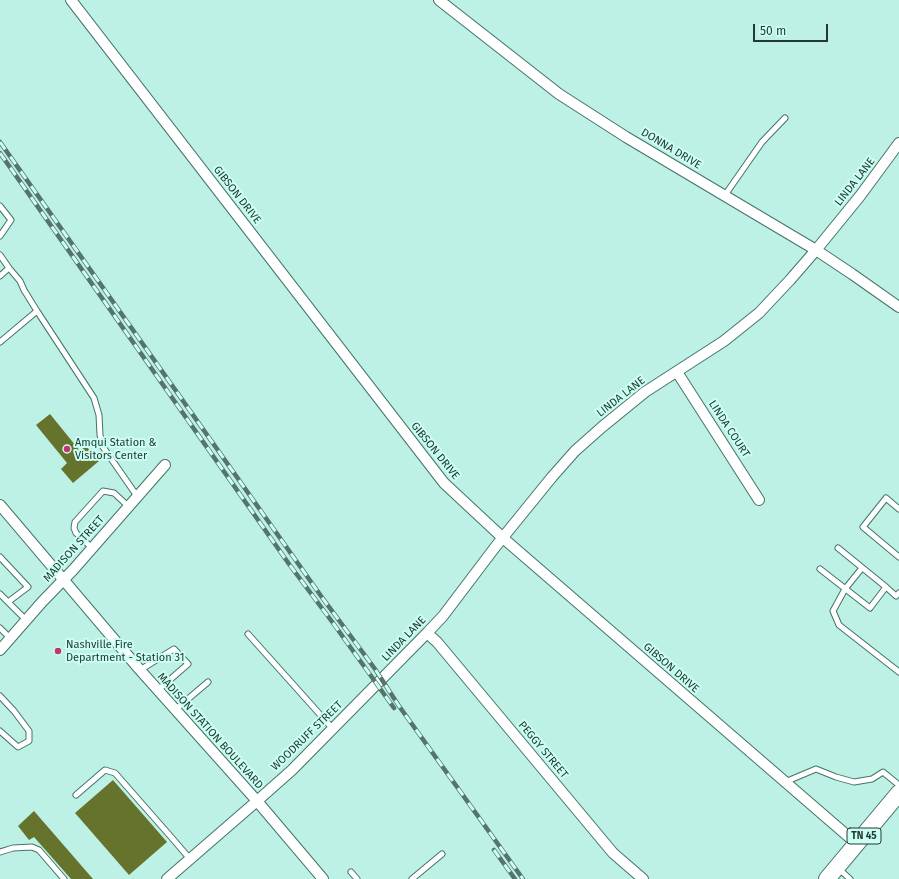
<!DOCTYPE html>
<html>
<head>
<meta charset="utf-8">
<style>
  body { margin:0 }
  #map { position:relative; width:899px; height:879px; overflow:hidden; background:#bef1e5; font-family:"Fira Sans",sans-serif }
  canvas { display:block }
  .scale { position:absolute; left:753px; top:24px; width:75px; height:18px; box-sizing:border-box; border:2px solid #243934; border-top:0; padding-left:5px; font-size:12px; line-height:14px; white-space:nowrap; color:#243934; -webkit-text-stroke:3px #cbfff3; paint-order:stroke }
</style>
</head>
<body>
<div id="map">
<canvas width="899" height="879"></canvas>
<div class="scale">50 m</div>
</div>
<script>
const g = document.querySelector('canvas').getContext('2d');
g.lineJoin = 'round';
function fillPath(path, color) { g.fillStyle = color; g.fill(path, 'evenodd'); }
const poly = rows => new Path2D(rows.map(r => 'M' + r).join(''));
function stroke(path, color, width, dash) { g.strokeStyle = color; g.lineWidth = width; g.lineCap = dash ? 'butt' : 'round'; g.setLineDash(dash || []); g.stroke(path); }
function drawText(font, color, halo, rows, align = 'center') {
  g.font = font + ' "Fira Sans",sans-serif'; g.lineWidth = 4; g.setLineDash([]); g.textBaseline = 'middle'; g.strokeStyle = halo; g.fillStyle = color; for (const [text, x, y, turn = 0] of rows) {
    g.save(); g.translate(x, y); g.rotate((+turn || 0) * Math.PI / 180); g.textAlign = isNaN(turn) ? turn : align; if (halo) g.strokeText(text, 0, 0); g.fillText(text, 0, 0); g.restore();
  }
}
fillPath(poly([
  [50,414,80,451,86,446,99,461,73,483,61,469,67,463,36,425],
  [113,780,167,842,129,875,75,813],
  [34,811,93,879,71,879,34,837,29,840,18,826]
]), '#65732d');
const service = poly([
  [725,195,762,142,785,118],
  [0,206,11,220,0,236],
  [0,255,9,268,0,276],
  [37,311,94,398,99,415,100,435,103,447,137,496],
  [0,342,37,311,24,290,20,281,9,268],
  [899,509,886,498,863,527,899,557],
  [92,548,76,533,74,528,75,522,103,491,114,493,128,506],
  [838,548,886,587],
  [0,557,28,587,8,602],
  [862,568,845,589,833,611,839,625,899,672],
  [820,569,870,608,886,587,896,596,899,593],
  [0,594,26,620],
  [0,628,10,638],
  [248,634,333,729],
  [140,670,174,649,188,664,158,690],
  [0,696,14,711,29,731,29,741,18,747,0,731],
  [175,710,208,682],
  [785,782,816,769,836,777,854,782,872,779,883,772,899,785],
  [76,795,105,770,115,773,172,838,190,859],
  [0,852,13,848,32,847,39,850,64,879],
  [838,868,850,879],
  [351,872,357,879],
  [412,879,442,854]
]);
const minor = poly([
  [71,0,444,483,503,538,857,844],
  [439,0,559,94,626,137,816,250,852,274,899,307],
  [677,372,759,500],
  [0,505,140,670,257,801,323,879],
  [427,633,437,642,613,853,643,879],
  [0,650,42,602,73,570,165,465],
  [167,879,257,801,292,770,427,633,443,616,496,546,552,477,575,451,602,427,645,392,724,341,759,313,790,280,816,250,860,196,899,143]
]);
const primary = poly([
  [827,879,899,793]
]);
stroke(service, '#447369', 7);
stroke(minor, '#447369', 12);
stroke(primary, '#447369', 18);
stroke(service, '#fff', 5);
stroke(minor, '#fff', 10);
stroke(primary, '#fff', 16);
const rail = poly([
  [0,142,321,596,375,669,399,706,523,879],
  [0,153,289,564,333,623,394,708],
  [494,850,515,879]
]);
stroke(rail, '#55746d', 4.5);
stroke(rail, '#cbfff3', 3, [9]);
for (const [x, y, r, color] of [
  [67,449,4,"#bf356f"],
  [58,651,4,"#bf356f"]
]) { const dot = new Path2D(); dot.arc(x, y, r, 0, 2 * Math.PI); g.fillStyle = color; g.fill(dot); stroke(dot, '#cbfff3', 1.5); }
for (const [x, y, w] of [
  [864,836,34]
]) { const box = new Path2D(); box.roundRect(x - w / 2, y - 8, w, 16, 3); g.fillStyle = '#cbfff3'; g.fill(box); stroke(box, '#243934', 1); }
drawText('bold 10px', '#243934', null, [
  ["TN 45",864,836]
]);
drawText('11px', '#243934', '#cbfff3', [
  ["DONNA DRIVE",671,149,31],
  ["LINDA LANE",855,182,-52],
  ["GIBSON DRIVE",237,195,52],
  ["LINDA LANE",621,397,-38],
  ["LINDA COURT",729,429,57],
  ["GIBSON DRIVE",435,451,51],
  ["MADISON STREET",74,549,-48],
  ["LINDA LANE",404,639,-46],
  ["GIBSON DRIVE",671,668,41],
  ["MADISON STATION BOULEVARD",210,731,48],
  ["WOODRUFF STREET",307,736,-44],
  ["PEGGY STREET",543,750,50]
]);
drawText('11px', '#243934', '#cbfff3', [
  ["Amqui Station &",75,443],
  ["Visitors Center",75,456],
  ["Nashville Fire",66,645],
  ["Department - Station 31",66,658]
], 'left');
</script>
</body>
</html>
